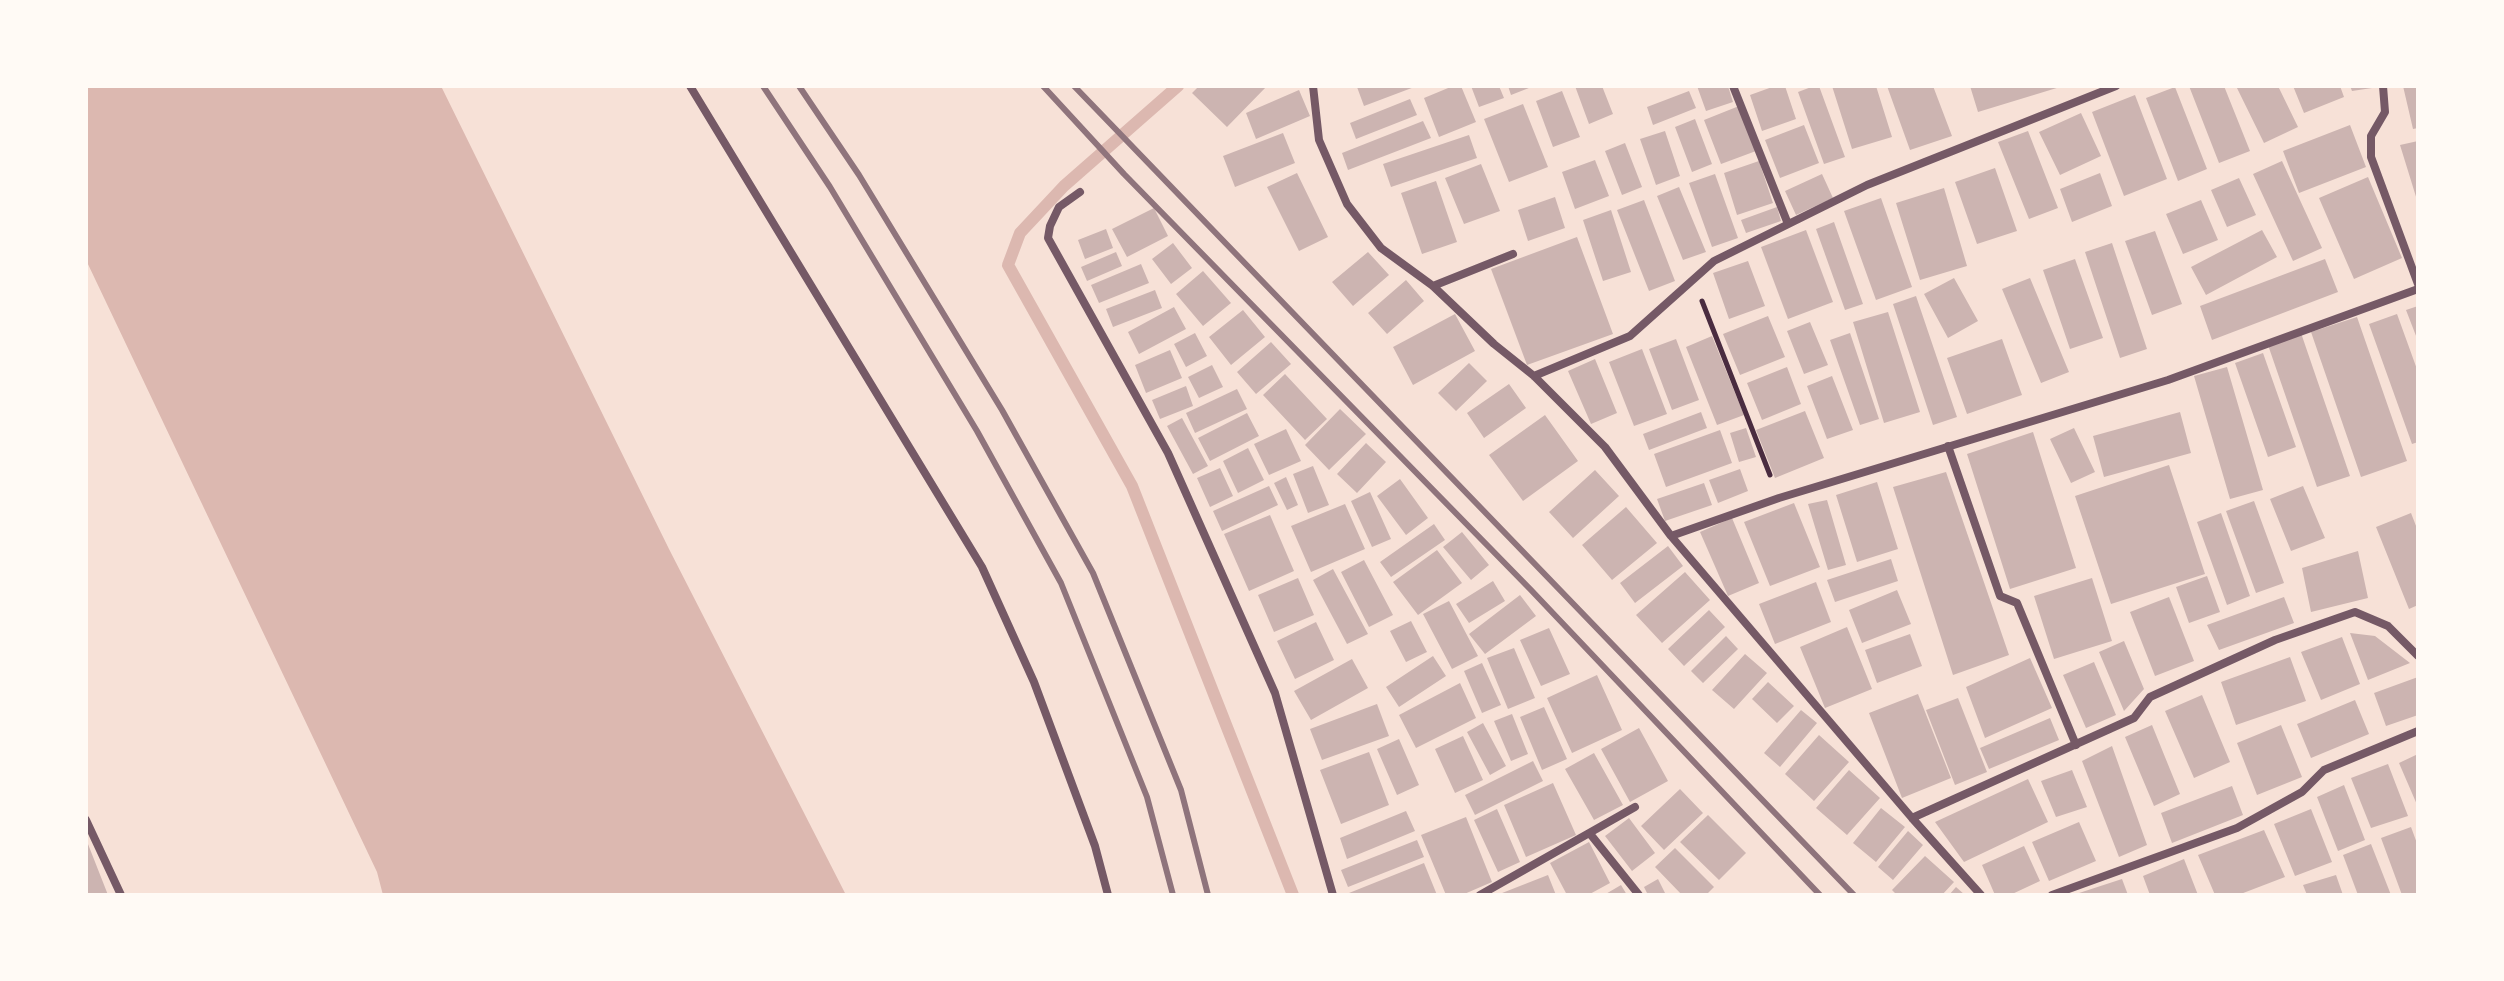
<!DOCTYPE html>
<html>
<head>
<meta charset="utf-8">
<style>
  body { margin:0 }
  #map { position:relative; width:2504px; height:981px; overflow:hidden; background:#f7e1d7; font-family:"Crimson Pro",serif }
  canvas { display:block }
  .frame { position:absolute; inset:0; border:88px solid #fffaf5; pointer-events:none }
</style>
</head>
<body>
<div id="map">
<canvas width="2504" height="981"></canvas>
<div class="frame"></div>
</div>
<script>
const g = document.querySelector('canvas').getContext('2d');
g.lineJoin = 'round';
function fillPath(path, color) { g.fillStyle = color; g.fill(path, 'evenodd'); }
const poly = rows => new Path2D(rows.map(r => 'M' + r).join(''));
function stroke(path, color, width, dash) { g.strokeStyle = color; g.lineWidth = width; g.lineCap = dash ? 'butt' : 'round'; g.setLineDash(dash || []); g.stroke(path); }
fillPath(poly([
  [86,86,441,86,669,549,846,895,383,895,377,872,86,260]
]), '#dcb8b0');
stroke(poly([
  [1178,86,1064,186,1020,233,1008,265,1132,486,1293,895]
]), '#dcb8b0', 12);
fillPath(poly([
  [1199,86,1267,86,1227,127,1192,93],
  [1360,86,1417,86,1364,106,1357,87],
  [1453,86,1461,86,1476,122,1439,137,1424,98],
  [1471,86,1499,86,1504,98,1479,107],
  [1508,86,1534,86,1511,95],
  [1575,86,1602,86,1613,114,1589,124],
  [1697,86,1728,86,1733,102,1706,111],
  [1775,86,1785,86,1796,119,1762,131,1750,95],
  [1814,86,1819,86,1845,157,1824,164,1798,92],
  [1832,86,1876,86,1892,137,1852,149],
  [1887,86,1933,86,1952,136,1910,150],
  [1970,86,2060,86,2060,87,1978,112],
  [2189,86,2224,86,2250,151,2219,163],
  [2236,86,2278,86,2298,127,2264,143],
  [2293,86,2340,86,2344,97,2304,113],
  [2350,86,2372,86,2372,88,2352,91],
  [2403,86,2418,86,2418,128,2413,129],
  [2175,87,2207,169,2178,181,2146,98],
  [1299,90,1310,116,1256,139,1246,113],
  [1562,91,1580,137,1553,147,1536,101],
  [1689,91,1696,108,1653,125,1647,107],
  [2135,95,2167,179,2124,196,2092,112],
  [1410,99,1417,115,1356,139,1350,123],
  [1523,104,1548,167,1509,182,1484,119],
  [1739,106,1756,151,1721,164,1704,120],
  [2081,113,2101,156,2060,175,2039,132],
  [1695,119,1712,164,1692,172,1675,127],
  [1423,121,1431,138,1348,170,1342,153],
  [1804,125,1819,163,1780,178,1765,140],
  [2350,125,2366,167,2299,193,2283,151],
  [1665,131,1680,176,1656,185,1640,139],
  [2028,131,2058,208,2029,219,1998,142],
  [1283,133,1295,163,1235,187,1223,156],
  [1469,135,1477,158,1391,187,1383,164],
  [2418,141,2418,200,2417,200,2400,145],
  [1625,143,1642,187,1622,195,1605,151],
  [1595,160,1609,196,1575,209,1562,172],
  [1759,161,1773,203,1737,215,1724,173],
  [2282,161,2322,248,2293,261,2253,174],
  [1481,164,1500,211,1464,224,1445,178],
  [1995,168,2017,231,1977,244,1955,182],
  [1297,173,1328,237,1299,251,1267,187],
  [2100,173,2112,206,2072,222,2060,189],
  [1715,174,1738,238,1712,247,1689,183],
  [1822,174,1833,198,1796,215,1785,191],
  [2368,177,2402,258,2354,279,2319,198],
  [2239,178,2256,215,2227,227,2211,190],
  [1436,181,1457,242,1422,254,1401,193],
  [1679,187,1706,252,1683,260,1657,196],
  [1944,188,1967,266,1920,280,1896,203],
  [1555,197,1565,228,1528,241,1518,210],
  [1881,198,1912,287,1876,300,1844,211],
  [1644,200,1675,281,1649,291,1617,210],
  [2201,200,2218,240,2183,254,2166,214],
  [1777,207,1781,221,1746,233,1741,220],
  [1154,208,1168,236,1127,257,1112,229],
  [1611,210,1631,272,1603,281,1583,220],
  [1834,222,1863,304,1845,310,1816,229],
  [1106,229,1113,248,1085,259,1078,240],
  [1806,230,1833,302,1788,319,1761,247],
  [2262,230,2277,257,2206,295,2191,267],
  [2155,231,2182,304,2152,315,2125,241],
  [1577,237,1613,334,1527,365,1491,269],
  [1173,243,1192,268,1171,284,1152,259],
  [2112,243,2147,349,2120,358,2085,252],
  [1116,252,1122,266,1087,281,1081,267],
  [1368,252,1389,275,1353,306,1332,282],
  [2075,259,2103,338,2070,349,2043,270],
  [2325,259,2338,292,2212,340,2200,306],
  [1748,261,1765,306,1729,319,1713,273],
  [1141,264,1149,283,1099,303,1091,285],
  [1203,271,1231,303,1203,326,1176,294],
  [1954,278,1978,321,1948,338,1924,294],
  [2030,278,2069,372,2041,383,2002,289],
  [1406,280,1424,301,1387,334,1368,313],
  [1155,290,1162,308,1113,327,1106,309],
  [1916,296,1957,417,1933,425,1893,304],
  [2418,306,2418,341,2406,310],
  [1174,307,1186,329,1139,354,1128,332],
  [1243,310,1265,337,1231,365,1209,337],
  [1888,312,1920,412,1884,423,1853,322],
  [1455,314,1475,351,1413,385,1393,347],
  [2397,314,2418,372,2418,442,2412,444,2369,324],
  [1768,316,1785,357,1740,375,1723,334],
  [2357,317,2407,461,2361,477,2311,332],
  [1810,322,1828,365,1804,374,1787,331],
  [1195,333,1207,356,1186,367,1174,344],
  [1850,333,1879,419,1860,425,1830,340],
  [2301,333,2350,476,2317,487,2268,345],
  [1712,336,1744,415,1717,425,1686,347],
  [1676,339,1699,400,1672,410,1649,349],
  [2002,339,2022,395,1967,414,1947,358],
  [1271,342,1291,364,1256,394,1237,372],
  [1642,349,1667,414,1634,426,1609,362],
  [1170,350,1182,378,1146,393,1135,365],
  [2263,353,2296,447,2268,457,2235,363],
  [1595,359,1617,413,1591,424,1568,371],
  [1469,363,1487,381,1456,411,1438,393],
  [1212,365,1223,387,1199,398,1188,377],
  [1787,367,1801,404,1762,420,1747,383],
  [2227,367,2263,490,2230,499,2194,376],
  [1285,374,1327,419,1305,440,1263,395],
  [1832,376,1853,430,1827,439,1807,386],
  [1509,384,1526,408,1484,438,1467,413],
  [1186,386,1193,406,1160,419,1152,400],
  [1237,389,1247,409,1195,433,1186,413],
  [1340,409,1366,434,1329,470,1305,445],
  [1805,411,1824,458,1775,478,1756,430],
  [1701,412,1707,428,1649,450,1643,434],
  [2180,412,2191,453,2104,477,2093,436],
  [1247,413,1259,436,1210,461,1198,438],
  [1545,415,1578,461,1523,501,1489,455],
  [1182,418,1208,466,1193,474,1167,426],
  [1746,428,1756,457,1739,462,1730,433],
  [2074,428,2095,472,2071,483,2050,439],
  [1286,429,1301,461,1269,475,1254,444],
  [1720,430,1732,463,1666,487,1654,454],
  [2033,432,2076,568,2010,589,1967,454],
  [1366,443,1386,462,1357,493,1337,474],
  [1248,448,1264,480,1238,493,1223,461],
  [2169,465,2205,574,2111,604,2075,496],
  [1313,466,1329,505,1308,513,1293,474],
  [1220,468,1233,496,1210,507,1197,478],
  [1740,469,1748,491,1718,503,1709,480],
  [1595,470,1619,496,1573,538,1549,512],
  [1946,472,2009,655,1953,675,1893,487],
  [1286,477,1298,505,1287,510,1274,483],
  [1400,479,1428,518,1406,535,1377,496],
  [1877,482,1898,549,1857,562,1836,495],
  [1704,483,1712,505,1665,521,1657,499],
  [1269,486,1278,505,1222,531,1213,511],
  [2303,486,2325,538,2291,551,2270,499],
  [1370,492,1391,539,1372,547,1351,501],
  [1827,500,1846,565,1828,570,1808,504],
  [2254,501,2284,583,2256,593,2226,511],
  [1794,503,1820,567,1770,586,1744,522],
  [1345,504,1365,549,1311,572,1291,526],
  [1626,507,1657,543,1612,580,1582,545],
  [2221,513,2250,596,2227,605,2197,522],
  [2411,513,2418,531,2418,605,2409,609,2376,527],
  [1270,515,1294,571,1249,591,1224,534],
  [1732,518,1759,583,1728,596,1700,532],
  [1434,524,1445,540,1391,577,1380,562],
  [1462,532,1489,565,1471,580,1443,547],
  [1668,546,1683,566,1635,603,1620,583],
  [1437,550,1462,583,1418,615,1393,582],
  [2358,551,2368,598,2311,612,2302,568],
  [1891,559,1898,581,1835,602,1827,580],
  [1364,560,1393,615,1369,627,1341,572],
  [1333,569,1368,634,1347,644,1313,580],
  [1685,572,1710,600,1662,643,1636,615],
  [2207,576,2220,612,2189,623,2176,587],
  [1298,578,1314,615,1274,632,1258,595],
  [2092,578,2112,641,2054,659,2034,596],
  [1493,581,1505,601,1469,623,1456,604],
  [1816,582,1831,622,1775,644,1759,604],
  [1897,590,1911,624,1862,643,1849,610],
  [1520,595,1536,616,1485,654,1469,634],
  [2169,597,2194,661,2155,676,2130,612],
  [2284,597,2294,623,2219,650,2207,625],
  [1449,601,1478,656,1452,669,1423,614],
  [1709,610,1725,627,1684,666,1668,649],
  [1411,621,1427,652,1406,662,1390,631],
  [1316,622,1334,660,1295,679,1277,641],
  [1847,627,1872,689,1825,708,1800,647],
  [1549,628,1570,674,1541,686,1520,640],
  [2350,633,2375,636,2410,663,2368,680],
  [1910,634,1922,666,1877,683,1865,650],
  [1726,636,1738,649,1703,683,1691,671],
  [2342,637,2360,684,2321,700,2301,652],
  [2124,641,2144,689,2124,711,2099,652],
  [1514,648,1535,698,1508,709,1487,658],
  [1745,654,1767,673,1734,709,1712,690],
  [1433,656,1446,676,1399,707,1386,687],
  [2290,657,2306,701,2236,725,2221,682],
  [2030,658,2052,708,1985,738,1966,687],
  [1352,659,1368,688,1311,720,1294,691],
  [2094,662,2116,715,2086,728,2063,675],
  [1482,663,1501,705,1482,713,1464,671],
  [1597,675,1622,730,1572,753,1547,698],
  [2418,677,2418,715,2386,726,2374,693],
  [1768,682,1794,706,1777,723,1752,699],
  [1460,683,1476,718,1416,748,1399,715],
  [1918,694,1951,778,1902,798,1869,713],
  [2202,695,2230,762,2194,778,2165,711],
  [1958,698,1987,772,1955,785,1926,710],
  [2355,700,2369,734,2311,758,2297,724],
  [1377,704,1389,736,1322,760,1310,729],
  [1544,707,1567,759,1542,770,1520,717],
  [1801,710,1817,723,1780,767,1764,753],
  [1512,714,1528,754,1511,761,1494,721],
  [2050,718,2059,740,1989,769,1980,748],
  [1483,723,1506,766,1490,775,1467,732],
  [2152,725,2180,794,2154,806,2125,737],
  [2281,725,2302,777,2257,795,2237,743],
  [1639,728,1668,781,1630,802,1601,749],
  [1819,735,1849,762,1814,801,1785,774],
  [1463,736,1483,780,1455,793,1435,749],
  [1399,739,1419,785,1397,795,1377,749],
  [2112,746,2147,845,2119,857,2082,761],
  [1369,752,1389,805,1341,824,1320,770],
  [1594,753,1623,805,1594,820,1565,769],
  [2418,754,2418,807,2399,763],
  [1533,761,1543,781,1475,815,1465,795],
  [2388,764,2408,816,2371,828,2351,778],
  [1849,770,1880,798,1847,835,1816,808],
  [2072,770,2087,807,2056,817,2041,781],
  [2028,779,2048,822,1964,862,1935,822],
  [1553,783,1576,835,1526,857,1504,805],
  [2344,785,2365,840,2338,851,2317,797],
  [2232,786,2243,815,2172,843,2161,813],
  [1680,789,1703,813,1664,850,1641,826],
  [1881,808,1905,827,1876,862,1853,843],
  [1497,809,1520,862,1498,872,1474,820],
  [2311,809,2332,862,2295,876,2274,824],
  [1406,811,1415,831,1347,859,1340,838],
  [1708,815,1746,853,1719,880,1680,842],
  [1466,817,1492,882,1462,895,1446,895,1421,835],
  [1629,818,1655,853,1632,871,1605,836],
  [2079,822,2096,861,2049,881,2032,842],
  [2411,827,2418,846,2418,895,2402,895,2381,838],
  [2264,830,2285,877,2238,895,2215,895,2198,855],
  [1908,831,1923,845,1893,880,1878,867],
  [86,839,108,895,86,895],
  [1417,840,1424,857,1348,887,1341,870],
  [1589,842,1610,883,1588,895,1567,895,1550,863],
  [2371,844,2391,895,2358,895,2343,855],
  [2024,846,2040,881,2010,895,1995,895,1982,865],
  [1675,848,1714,887,1706,895,1682,895,1655,867],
  [1925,856,1954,882,1942,895,1897,895,1892,890],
  [2184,859,2198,895,2150,895,2143,876],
  [1424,863,1437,895,1344,895],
  [1548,875,1556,895,1497,895],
  [2336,875,2343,895,2307,895,2303,885],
  [1658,879,1666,895,1648,895,1644,887],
  [2122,879,2128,895,2076,895,2076,894],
  [1621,885,1627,895,1604,895],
  [1956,887,1965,895,1949,895]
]), '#ccb4b1');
stroke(poly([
  [1702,301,1770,475]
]), '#4a2c40', 5);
stroke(poly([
  [690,86,982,567,1034,682,1095,846,1108,895],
  [1313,86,1319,140,1347,204,1381,248,1433,286,1494,344,1534,376,1605,447,1671,536,1912,818,1981,895],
  [1733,86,1788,224],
  [2383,86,2385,112,2371,136,2371,157,2418,284],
  [1080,192,1059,207,1050,226,1048,238,1168,453,1275,693,1333,895],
  [1433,286,1513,254],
  [1534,376,1630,336,1714,261,1867,185,2116,86],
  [1948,446,2000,596,2017,603,2076,745],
  [1671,536,1779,498,2168,380,2418,289],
  [1912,818,2134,718,2150,697,2275,640,2355,612,2388,626,2418,656],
  [86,820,121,895],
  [1591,835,1639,895],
  [1480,895,1635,807],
  [2052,895,2237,828,2302,792,2324,770,2418,731]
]), '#755966', 8);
stroke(poly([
  [763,86,830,187,977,431,1061,583,1147,797,1173,895],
  [799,86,859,175,1002,410,1093,573,1181,790,1208,895],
  [1043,86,1124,174,1531,590,1820,895],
  [1074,86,1854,895]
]), '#8f747c', 6);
</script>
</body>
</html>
